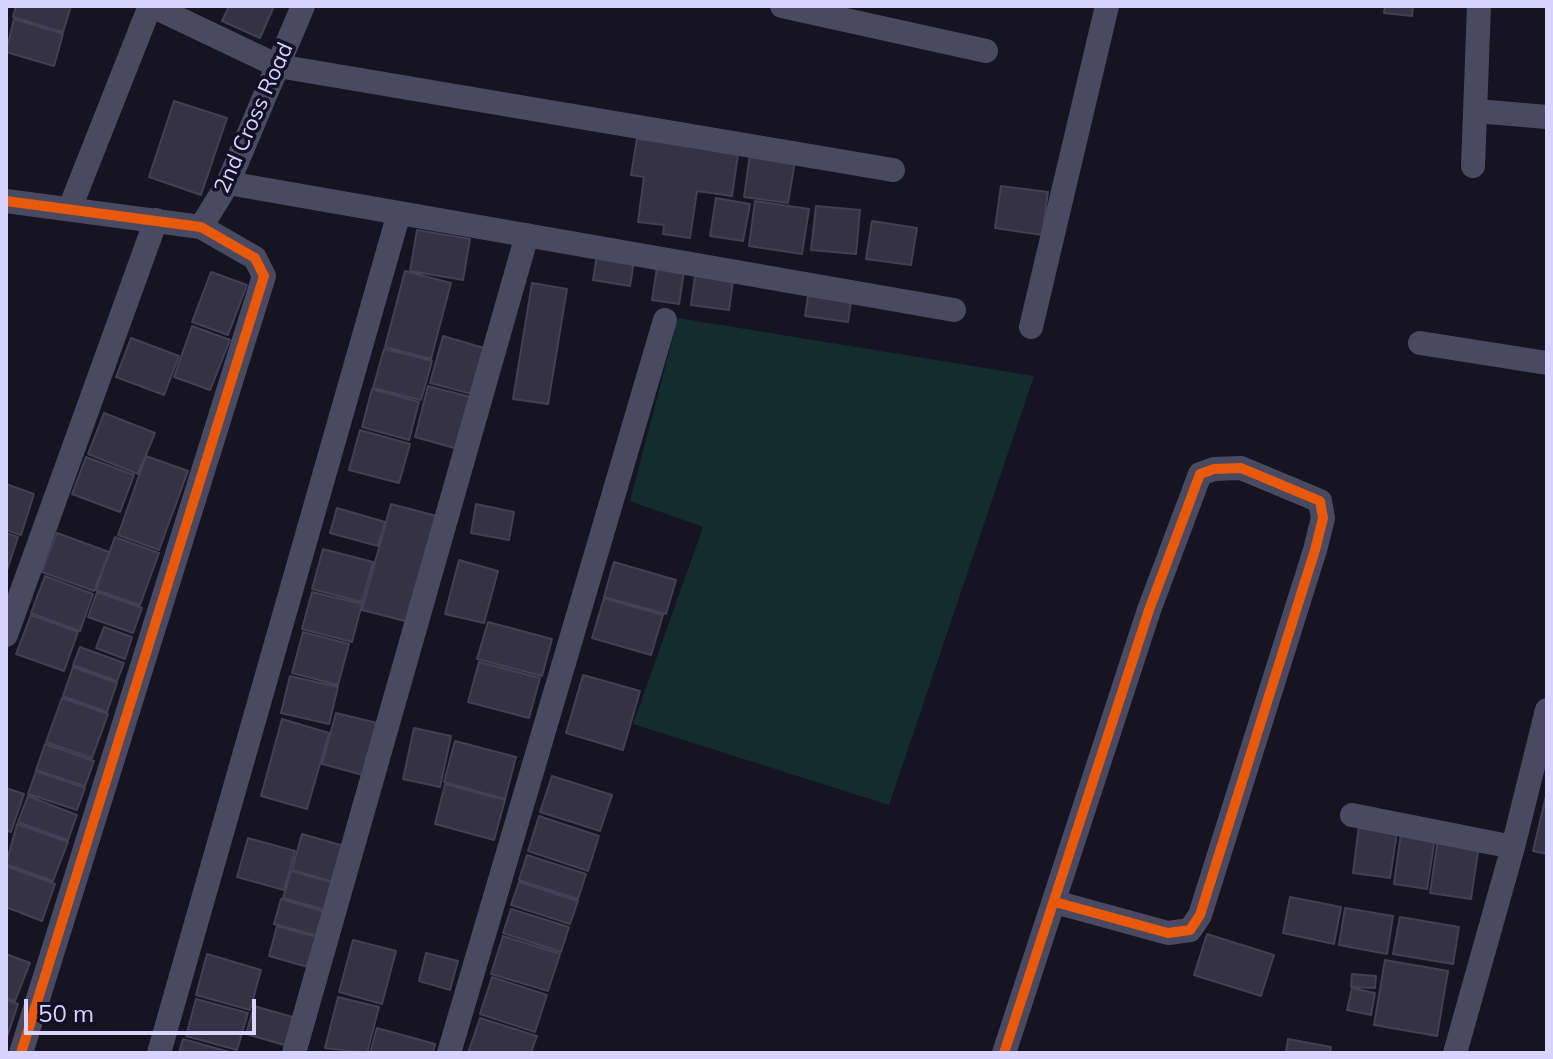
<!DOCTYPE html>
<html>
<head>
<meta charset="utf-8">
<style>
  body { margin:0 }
  #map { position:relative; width:1553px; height:1059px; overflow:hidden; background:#161421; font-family:Mulish,sans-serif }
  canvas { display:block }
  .frame { position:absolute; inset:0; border:8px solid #d9d4ff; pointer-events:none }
  .scale { position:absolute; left:24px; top:999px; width:232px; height:36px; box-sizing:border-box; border:4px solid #d9d4ff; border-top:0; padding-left:10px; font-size:24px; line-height:28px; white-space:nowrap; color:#d9d4ff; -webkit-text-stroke:6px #130f26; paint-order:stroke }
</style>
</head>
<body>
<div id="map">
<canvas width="1553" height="1059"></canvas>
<div class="frame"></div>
<div class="scale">50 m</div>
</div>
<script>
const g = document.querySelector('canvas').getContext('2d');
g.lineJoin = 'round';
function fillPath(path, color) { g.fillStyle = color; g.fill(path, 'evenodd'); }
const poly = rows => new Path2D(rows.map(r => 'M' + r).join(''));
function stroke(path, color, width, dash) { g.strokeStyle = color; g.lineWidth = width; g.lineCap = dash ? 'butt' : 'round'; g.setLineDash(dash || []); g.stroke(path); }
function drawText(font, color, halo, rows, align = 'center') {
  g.font = font + ' Mulish,sans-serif'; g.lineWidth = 7; g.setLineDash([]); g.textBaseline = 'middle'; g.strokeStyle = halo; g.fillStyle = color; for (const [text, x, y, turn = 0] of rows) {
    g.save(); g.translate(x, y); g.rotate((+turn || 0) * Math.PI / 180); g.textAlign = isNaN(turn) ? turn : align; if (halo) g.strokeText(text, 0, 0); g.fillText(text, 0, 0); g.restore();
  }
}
fillPath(poly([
  [678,318,1034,376,889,805,633,724,703,527,630,501]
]), '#132c2d');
const building = poly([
  [16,6,71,6,63,32,13,17,16,6],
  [229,6,274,6,260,38,222,21,229,6],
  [1385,6,1413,6,1412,16,1384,13,1385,6],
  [14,19,63,34,54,66,6,52,14,19],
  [174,101,227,118,201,195,149,177,174,101],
  [637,139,738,154,732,196,697,191,690,238,663,234,664,225,638,222,644,177,631,175,637,139],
  [750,154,795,161,788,203,744,197,750,154],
  [1001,186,1048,192,1042,235,995,228,1001,186],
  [716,198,750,204,743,241,710,236,716,198],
  [755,201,809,209,802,254,749,246,755,201],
  [816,206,860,210,856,254,811,250,816,206],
  [872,221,917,228,911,265,866,259,872,221],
  [417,230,470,239,463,280,410,271,417,230],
  [597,255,634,261,630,286,593,280,597,255],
  [658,261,685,265,679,304,652,300,658,261],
  [696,269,734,274,729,310,691,305,696,269],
  [405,271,451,283,431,359,385,347,405,271],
  [211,272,247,285,228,335,192,322,211,272],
  [532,283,567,289,548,404,513,399,532,283],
  [809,289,852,295,848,322,805,316,809,289],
  [192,326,230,340,210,390,174,377,192,326],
  [443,336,484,348,472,394,430,383,443,336],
  [131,338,179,356,164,395,116,377,131,338],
  [384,349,432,361,421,400,373,388,384,349],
  [428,386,471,397,458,449,415,437,428,386],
  [372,389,419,402,409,440,362,427,372,389],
  [104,413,155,433,138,474,88,454,104,413],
  [360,430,410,444,399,483,349,470,360,430],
  [146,456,188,471,159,550,118,535,146,456],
  [86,457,134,475,120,512,72,494,86,457],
  [6,484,34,494,21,535,6,530,6,484],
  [391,504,437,516,409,622,362,610,391,504],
  [476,504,514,512,509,540,471,533,476,504],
  [337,508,385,522,378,546,330,533,337,508],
  [6,533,18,537,6,573,6,533],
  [57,533,109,552,94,591,42,572,57,533],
  [115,537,159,553,140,605,96,590,115,537],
  [323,549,373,562,362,602,312,589,323,549],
  [459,560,498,571,484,623,445,614,459,560],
  [614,562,676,580,666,614,604,597,614,562],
  [45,576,93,594,80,631,31,613,45,576],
  [97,592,142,608,133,633,88,617,97,592],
  [312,592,362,604,352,642,302,629,312,592],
  [604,598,663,615,651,655,592,638,604,598],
  [31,615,78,632,64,671,16,654,31,615],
  [488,622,552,639,542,676,477,659,488,622],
  [104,627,132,637,125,659,96,648,104,627],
  [303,632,349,644,338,685,292,673,303,632],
  [80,647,124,663,117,681,73,665,80,647],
  [479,662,540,678,529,718,468,702,479,662],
  [73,667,117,683,107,712,63,696,73,667],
  [583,675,640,691,623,750,566,733,583,675],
  [290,676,338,687,329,724,281,713,290,676],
  [62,698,108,714,92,758,46,742,62,698],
  [336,713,377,723,363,775,322,764,336,713],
  [282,719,329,733,307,809,261,796,282,719],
  [414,728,451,736,440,787,403,779,414,728],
  [455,741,516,757,505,799,444,782,455,741],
  [45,744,94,761,85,786,36,770,45,744],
  [36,771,85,788,77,810,28,794,36,771],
  [552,776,612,795,600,831,540,812,552,776],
  [445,784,505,800,494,840,435,824,445,784],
  [6,788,24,794,11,832,6,830,6,788],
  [1547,792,1547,854,1533,851,1547,792],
  [28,796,77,815,68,840,18,822,28,796],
  [539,816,599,836,588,871,528,851,539,816],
  [17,824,68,842,53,881,6,864,17,824],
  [1359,826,1397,832,1390,878,1353,873,1359,826],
  [1401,833,1435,838,1427,889,1394,884,1401,833],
  [302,834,344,846,334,882,292,870,302,834],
  [248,838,295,851,284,890,237,877,248,838],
  [1438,839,1479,845,1471,899,1430,893,1438,839],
  [527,855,586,874,578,899,519,880,527,855],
  [6,866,55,884,42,921,6,907,6,866],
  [291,871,334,883,326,910,283,898,291,871],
  [519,882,578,901,570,924,511,905,519,882],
  [1290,897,1341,907,1334,944,1283,933,1290,897],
  [281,899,325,912,318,936,274,924,281,899],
  [1345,908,1393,916,1387,954,1339,945,1345,908],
  [511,909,569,927,561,952,503,933,511,909],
  [1400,917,1459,927,1453,964,1393,954,1400,917],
  [277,926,316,937,308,967,269,956,277,926],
  [1207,934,1274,955,1261,996,1194,975,1207,934],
  [503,936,560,954,548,991,491,974,503,936],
  [353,940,396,951,382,1004,339,992,353,940],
  [426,953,458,961,450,990,419,981,426,953],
  [6,954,30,963,15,1001,6,998,6,954],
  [207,954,261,970,250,1010,196,995,207,954],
  [1385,960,1448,971,1437,1036,1374,1025,1385,960],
  [1352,974,1376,976,1375,988,1351,987,1352,974],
  [492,977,547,995,535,1032,480,1014,492,977],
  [1352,988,1375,993,1371,1015,1347,1010,1352,988],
  [338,997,379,1007,367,1053,325,1048,338,997],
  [196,999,248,1013,237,1050,186,1036,196,999],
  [6,1000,18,1004,6,1040,6,1000],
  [254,1006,296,1018,288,1046,246,1034,254,1006],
  [480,1018,537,1036,531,1053,468,1053,480,1018],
  [377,1028,435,1044,433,1053,370,1053,377,1028],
  [183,1039,233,1053,179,1053,183,1039],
  [1288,1039,1331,1047,1330,1053,1286,1053,1288,1039]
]);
fillPath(building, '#343243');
stroke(building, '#433f54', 2);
stroke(poly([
  [152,6,278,66,893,170],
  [782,6,986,51],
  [1476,111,1547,117],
  [1473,166,1479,6],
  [228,183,954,310],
  [6,201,201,227,255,258,264,276,21,1053],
  [70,208,150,6],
  [201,227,228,183,303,6],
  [1031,327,1107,6],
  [1420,343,1547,363],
  [6,635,156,220],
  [1352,815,1513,847],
  [159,1053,399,213],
  [294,1053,527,235],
  [449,1053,665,320],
  [1004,1053,1149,610,1200,474,1214,469,1241,468,1320,501,1323,518,1315,550,1200,915,1190,930,1168,933,1055,902],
  [1455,1053,1513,847,1547,710]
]), '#4a4962', 24);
stroke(poly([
  [6,201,201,227,255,258,264,276,21,1053],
  [1004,1053,1149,610,1200,474,1214,469,1241,468,1320,501,1323,518,1315,550,1200,915,1190,930,1168,933,1055,902]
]), '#e8590c', 10);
drawText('22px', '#d9d4ff', '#130f26', [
  ["2nd Cross Road",254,118,-66]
]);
</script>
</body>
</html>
